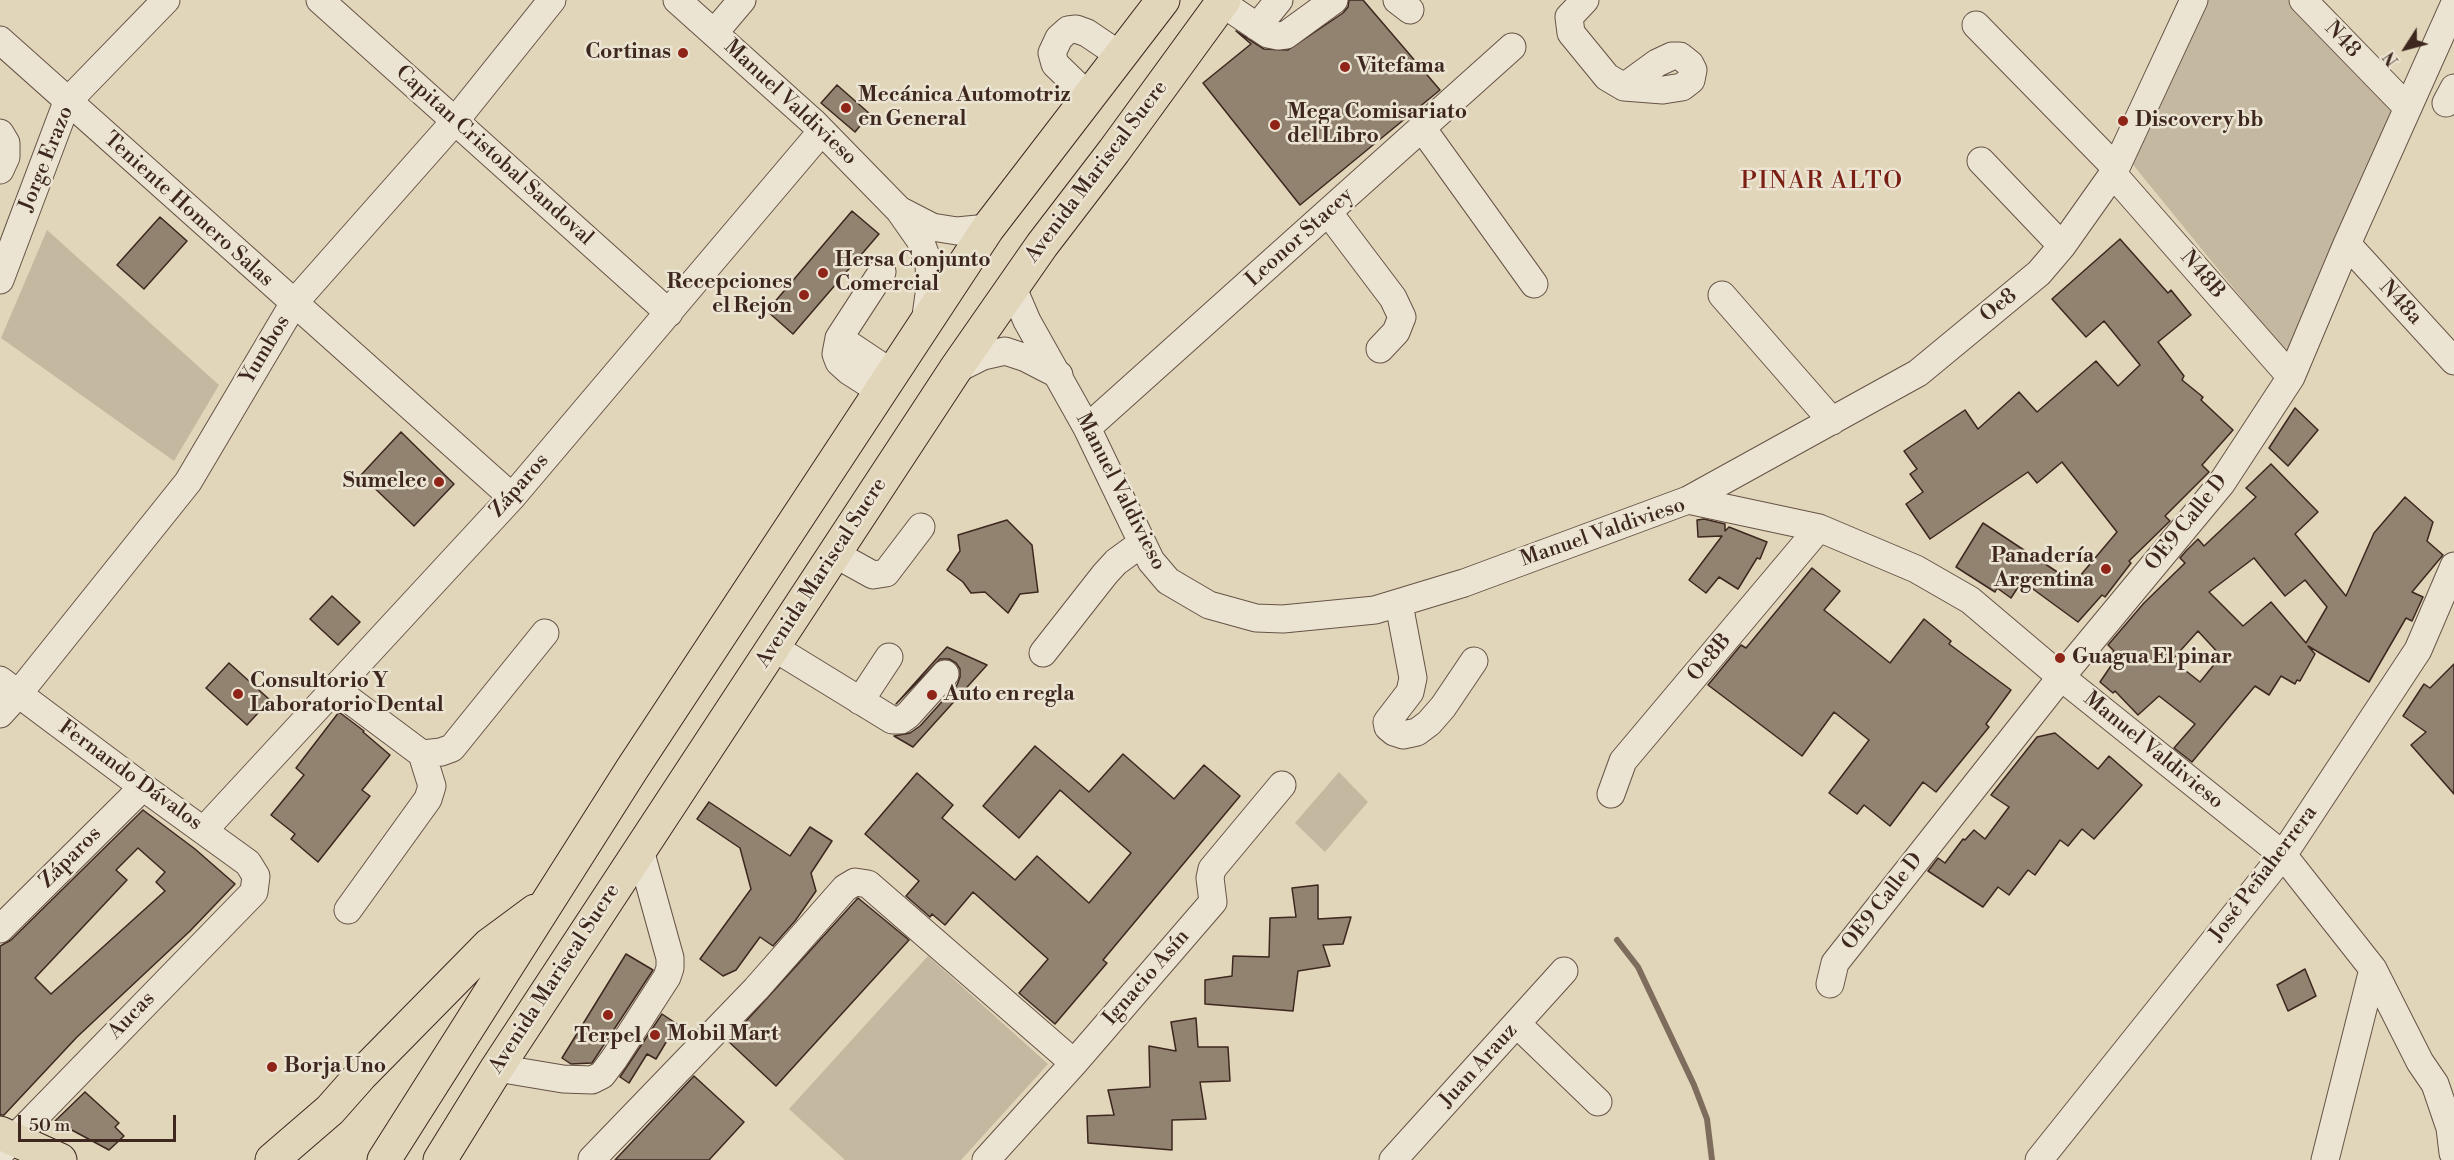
<!DOCTYPE html>
<html>
<head>
<meta charset="utf-8">
<style>
  body { margin:0 }
  #map { position:relative; width:2454px; height:1160px; overflow:hidden; background:#e1d6ba; font-family:"Libre Bodoni",serif }
  canvas { display:block }
  .north { position:absolute; left:2376px; top:18px; width:60px; height:60px; -webkit-text-stroke:4px #ece4d2; paint-order:stroke; rotate:234deg; font-size:16px; font-weight:700; line-height:24px; text-align:center; color:#3d271f }
  .north::after { content:''; display:block; margin:auto; width:21px; height:27px; background:#3d271f; clip-path:polygon(50% 0,100% 100%,50% 72%,0 100%) }
  .scale { position:absolute; left:18px; top:1115px; width:158px; height:27px; box-sizing:border-box; border:3px solid #3d271f; border-top:0; padding-left:8px; font-size:18px; line-height:21px; white-space:nowrap; color:#3d271f; -webkit-text-stroke:4px #ece4d2; paint-order:stroke }
</style>
</head>
<body>
<div id="map">
<canvas width="2454" height="1160"></canvas>
<div class="north">N</div>
<div class="scale">50 m</div>
</div>
<script>
const g = document.querySelector('canvas').getContext('2d');
g.lineJoin = 'round';
function fillPath(path, color) { g.fillStyle = color; g.fill(path, 'evenodd'); }
const poly = rows => new Path2D(rows.map(r => 'M' + r).join(''));
function stroke(path, color, width, dash) { g.strokeStyle = color; g.lineWidth = width; g.lineCap = dash ? 'butt' : 'round'; g.setLineDash(dash || []); g.stroke(path); }
function drawText(font, color, halo, rows, align = 'center') {
  g.font = font + ' "Libre Bodoni",serif'; g.lineWidth = 5; g.setLineDash([]); g.textBaseline = 'middle'; g.strokeStyle = halo; g.fillStyle = color; for (const [text, x, y, turn = 0] of rows) {
    g.save(); g.translate(x, y); g.rotate((+turn || 0) * Math.PI / 180); g.textAlign = isNaN(turn) ? turn : align; if (halo) g.strokeText(text, 0, 0); g.fillText(text, 0, 0); g.restore();
  }
}
fillPath(poly([
  [2203,0,2288,0,2392,109,2296,365,2126,156],
  [47,230,219,385,174,461,1,338],
  [1339,772,1368,802,1325,852,1295,823],
  [928,956,1048,1064,961,1160,845,1160,789,1109]
]), '#c5b8a0');
stroke(poly([
  [1617,940,1638,967,1694,1085,1707,1119,1712,1160]
]), '#7e6c5c', 6);
const building = poly([
  [1349,0,1363,0,1440,90,1300,205,1203,83,1251,44,1236,31,1264,49,1288,50,1343,13,1348,7,1349,0],
  [837,85,870,114,855,132,821,103,837,85],
  [852,211,879,234,793,334,767,311,852,211],
  [160,217,187,241,144,289,117,265,160,217],
  [2120,239,2168,293,2171,290,2191,315,2158,342,2184,376,2182,380,2203,397,2201,400,2233,430,2202,465,2209,472,2165,516,2170,521,2129,561,2131,563,2105,597,2102,595,2078,622,2022,581,2011,598,1997,588,1995,592,1956,567,1983,523,2074,583,2117,532,2062,462,2037,483,2028,472,1930,539,1906,504,1923,492,1910,474,1917,469,1904,451,1965,410,1978,429,2019,392,2037,412,2096,361,2118,386,2140,365,2104,321,2086,337,2052,299,2120,239],
  [2295,408,2318,430,2288,466,2269,448,2295,408],
  [401,432,454,484,414,526,361,475,401,432],
  [2271,464,2318,512,2295,534,2346,596,2374,533,2405,497,2433,522,2427,541,2443,555,2412,592,2423,597,2412,621,2406,618,2369,682,2308,646,2315,654,2300,681,2297,680,2295,684,2281,676,2269,695,2255,686,2192,762,2174,748,2195,724,2159,696,2138,715,2115,691,2113,693,2100,682,2117,657,2112,653,2114,651,2108,645,2144,603,2185,563,2180,558,2186,551,2198,539,2204,546,2256,497,2246,488,2271,464],
  [2254,558,2285,596,2305,580,2327,607,2306,643,2271,602,2243,626,2209,592,2254,558],
  [2198,631,2221,656,2200,682,2172,660,2198,631],
  [1704,519,1725,524,1725,531,1729,527,1767,542,1760,559,1757,558,1738,589,1719,577,1706,593,1689,580,1722,536,1698,537,1697,520,1704,519],
  [1007,520,1032,545,1038,592,1020,594,1008,613,985,592,971,593,963,582,947,570,960,551,958,535,1007,520],
  [1812,568,1840,591,1824,610,1890,663,1924,619,1951,641,1949,644,2011,690,1986,724,1989,727,1936,792,1923,782,1890,826,1864,805,1857,814,1829,793,1869,740,1834,712,1802,756,1708,685,1741,645,1746,648,1812,568],
  [332,596,360,622,338,645,310,619,332,596],
  [947,647,987,665,913,747,894,736,910,733,920,726,957,685,960,677,960,669,956,663,949,659,940,659,896,704,947,647],
  [229,663,270,700,247,725,206,688,229,663],
  [2454,664,2454,794,2411,745,2426,732,2403,716,2424,684,2430,688,2454,664],
  [339,712,364,731,363,732,390,755,362,790,370,796,318,862,291,839,295,834,271,815,304,775,296,768,339,712],
  [2055,733,2098,769,2109,756,2142,785,2094,839,2082,829,2068,846,2060,840,2035,875,2028,870,2009,895,1998,887,1983,907,1928,871,1938,858,1945,863,1963,839,1965,840,1974,830,1985,839,2009,807,1991,795,2037,737,2055,733],
  [1035,746,1089,792,1123,754,1174,799,1204,765,1240,796,1103,960,1107,963,1055,1024,1019,993,1048,959,973,892,945,925,932,914,930,917,906,896,919,881,865,834,917,773,953,805,942,818,1015,880,1037,856,1089,903,1131,853,1060,790,1019,838,983,806,1035,746],
  [709,802,790,856,810,827,832,841,811,873,816,891,795,921,773,946,760,937,736,970,723,976,700,959,751,889,740,848,697,819,709,802],
  [143,810,195,849,235,884,190,931,77,1037,4,1115,0,1115,0,946,11,940,143,810],
  [138,848,165,872,156,882,165,891,51,994,35,978,127,880,116,870,138,848],
  [1318,885,1318,919,1351,917,1343,944,1323,945,1330,966,1298,971,1293,1011,1205,1004,1205,980,1232,976,1233,956,1269,957,1270,918,1296,917,1292,888,1318,885],
  [858,898,909,940,776,1086,728,1041,858,898],
  [626,954,653,970,592,1063,571,1064,562,1058,626,954],
  [2305,969,2316,996,2288,1011,2277,985,2305,969],
  [662,1014,677,1024,656,1059,647,1054,629,1083,620,1077,662,1014],
  [1196,1018,1198,1047,1228,1047,1230,1081,1200,1082,1206,1119,1172,1120,1172,1150,1088,1143,1087,1116,1114,1115,1108,1090,1150,1087,1149,1046,1176,1051,1171,1022,1196,1018],
  [694,1076,744,1122,709,1160,615,1160,694,1076],
  [85,1092,119,1123,115,1127,124,1136,109,1150,55,1121,85,1092]
]);
fillPath(building, '#928270');
stroke(building, '#3d271f', 1.5);
const minor = poly([
  [320,0,669,313],
  [677,0,813,122,899,210,920,240,929,264,930,287,925,323],
  [1397,0,1410,10],
  [1585,0,1569,17,1571,33,1607,77,1624,87,1663,90,1682,87,1691,80,1693,70,1690,64,1680,56,1672,56,1657,63,1624,87],
  [2303,0,2407,107],
  [1222,3,1268,34,1278,36,1286,35,1334,0],
  [1976,25,2116,168],
  [1257,27,1279,0],
  [714,33,742,0],
  [0,40,512,497],
  [1089,97,1055,64,1052,53,1059,38,1068,30,1076,29,1087,33,1121,56],
  [2446,103,2454,88],
  [1422,128,1534,284],
  [0,133,6,143,6,157,0,170],
  [1981,161,2062,246],
  [2113,174,2291,377],
  [901,211,932,227,957,231,988,228],
  [1328,212,1393,298,1402,317,1396,332,1380,349],
  [2347,244,2454,361],
  [0,280,67,102,166,0],
  [1012,286,1027,321,1087,428,1151,561,1168,581,1209,605,1256,618,1283,619,1375,610,1464,583,1688,500,1918,373,2039,273,2062,246,2113,174,2194,0],
  [1722,295,1832,421],
  [839,338,893,374],
  [955,370,983,356,1005,351,1026,358,1059,375],
  [882,392,849,371,839,362,836,354,839,338,882,272],
  [1087,428,1512,47],
  [1688,500,1819,528,1916,569,1970,600,2061,677,2283,855,2373,969,2420,1062,2435,1084,2450,1128,2453,1153],
  [835,554,873,575,886,573,921,527],
  [1399,604,1413,678,1410,692,1387,722,1388,727,1394,732,1403,735,1417,732,1429,723,1443,707,1474,661],
  [773,647,892,720,901,720,908,715,945,674],
  [1043,653,1105,574,1116,562,1142,543],
  [0,680,143,787,248,863,256,876,254,892,0,1153],
  [335,689,422,754,441,752,452,748,545,633],
  [860,701,889,657],
  [0,714,19,693,188,482,294,303,455,121,552,0],
  [1611,794,1623,761,1819,528],
  [204,830,512,497,822,131],
  [348,910,428,799,432,786,422,754],
  [0,929,143,787],
  [1830,984,1835,963,2061,677,2221,484,2291,377,2347,244,2454,5],
  [1517,1024,1598,1102],
  [497,1068,563,1079,592,1080,602,1075,614,1059,667,977,670,968,670,958,640,850],
  [592,1159,756,989,845,888,855,882,868,884,1074,1063],
  [986,1160,1074,1063,1213,902,1210,878,1212,869,1282,785],
  [1393,1160,1564,971],
  [2039,1160,2283,855,2418,650,2454,566],
  [2325,1160,2373,969]
]);
const major = poly([
  [0,1133,60,1160],
  [272,1160,330,1110,361,1075,489,945,535,911],
  [384,1160,632,769,988,228,1163,0],
  [440,1160,497,1068,955,370,1042,245,1114,151,1224,0]
]);
stroke(minor, '#665346', 29);
stroke(major, '#3d271f', 35);
stroke(minor, '#ece4d2', 27);
stroke(major, '#e1d6ba', 33);
for (const [x, y, r, color] of [
  [683,53,6,"#8f2418"],
  [1345,67,6,"#8f2418"],
  [846,108,6,"#8f2418"],
  [2123,121,6,"#8f2418"],
  [1275,125,6,"#8f2418"],
  [823,273,6,"#8f2418"],
  [804,295,6,"#8f2418"],
  [439,482,6,"#8f2418"],
  [2106,569,6,"#8f2418"],
  [2060,658,6,"#8f2418"],
  [238,694,6,"#8f2418"],
  [932,695,6,"#8f2418"],
  [608,1015,6,"#8f2418"],
  [655,1035,6,"#8f2418"],
  [272,1067,6,"#8f2418"]
]) { const dot = new Path2D(); dot.arc(x, y, r, 0, 2 * Math.PI); g.fillStyle = color; g.fill(dot); stroke(dot, '#ece4d2', 2); }
drawText('21px', '#3d271f', '#ece4d2', [
  ["N48",2342,40,46],
  ["Manuel Valdivieso",790,103,43],
  ["Capitan Cristobal Sandoval",494,156,42],
  ["Jorge Erazo",47,159,-68],
  ["Avenida Mariscal Sucre",1097,172,-53],
  ["Teniente Homero Salas",188,210,42],
  ["Leonor Stacey",1300,238,-42],
  ["N48B",2202,275,49],
  ["N48a",2400,303,47],
  ["Oe8",1999,306,-39],
  ["Yumbos",266,350,-59],
  ["Záparos",520,486,-49],
  ["Manuel Valdivieso",1120,492,63],
  ["OE9 Calle D",2187,523,-51],
  ["Manuel Valdivieso",1603,533,-19],
  ["Avenida Mariscal Sucre",822,573,-57],
  ["Oe8B",1710,658,-50],
  ["Manuel Valdivieso",2153,751,39],
  ["Fernando Dávalos",130,776,36],
  ["Záparos",71,858,-45],
  ["José Peñaherrera",2264,874,-53],
  ["OE9 Calle D",1883,902,-52],
  ["Ignacio Asín",1147,978,-49],
  ["Avenida Mariscal Sucre",555,979,-57],
  ["Aucas",132,1016,-46],
  ["Juan Arauz",1479,1066,-48]
]);
drawText('bold 21px', '#3d271f', '#ece4d2', [
  ["Cortinas",671,53,"right"],
  ["Vitefama",1357,67],
  ["Mecánica Automotriz",858,96],
  ["en General",858,120],
  ["Mega Comisariato",1287,113],
  ["del Libro",1287,137],
  ["Discovery bb",2135,121],
  ["Hersa Conjunto",835,261],
  ["Comercial",835,285],
  ["Recepciones",792,283,"right"],
  ["el Rejon",792,307,"right"],
  ["Sumelec",427,482,"right"],
  ["Panadería",2094,557,"right"],
  ["Argentina",2094,581,"right"],
  ["Guagua El pinar",2072,658],
  ["Consultorio Y",250,682],
  ["Laboratorio Dental",250,706],
  ["Auto en regla",944,695],
  ["Mobil Mart",667,1035],
  ["Terpel",608,1037,"center"],
  ["Borja Uno",284,1067]
], 'left');
g.letterSpacing = '1.5px';
drawText('24px', '#7a1f14', '#ece4d2', [
  ["PINAR ALTO",1822,182]
]);
g.letterSpacing = '0px';
</script>
</body>
</html>
